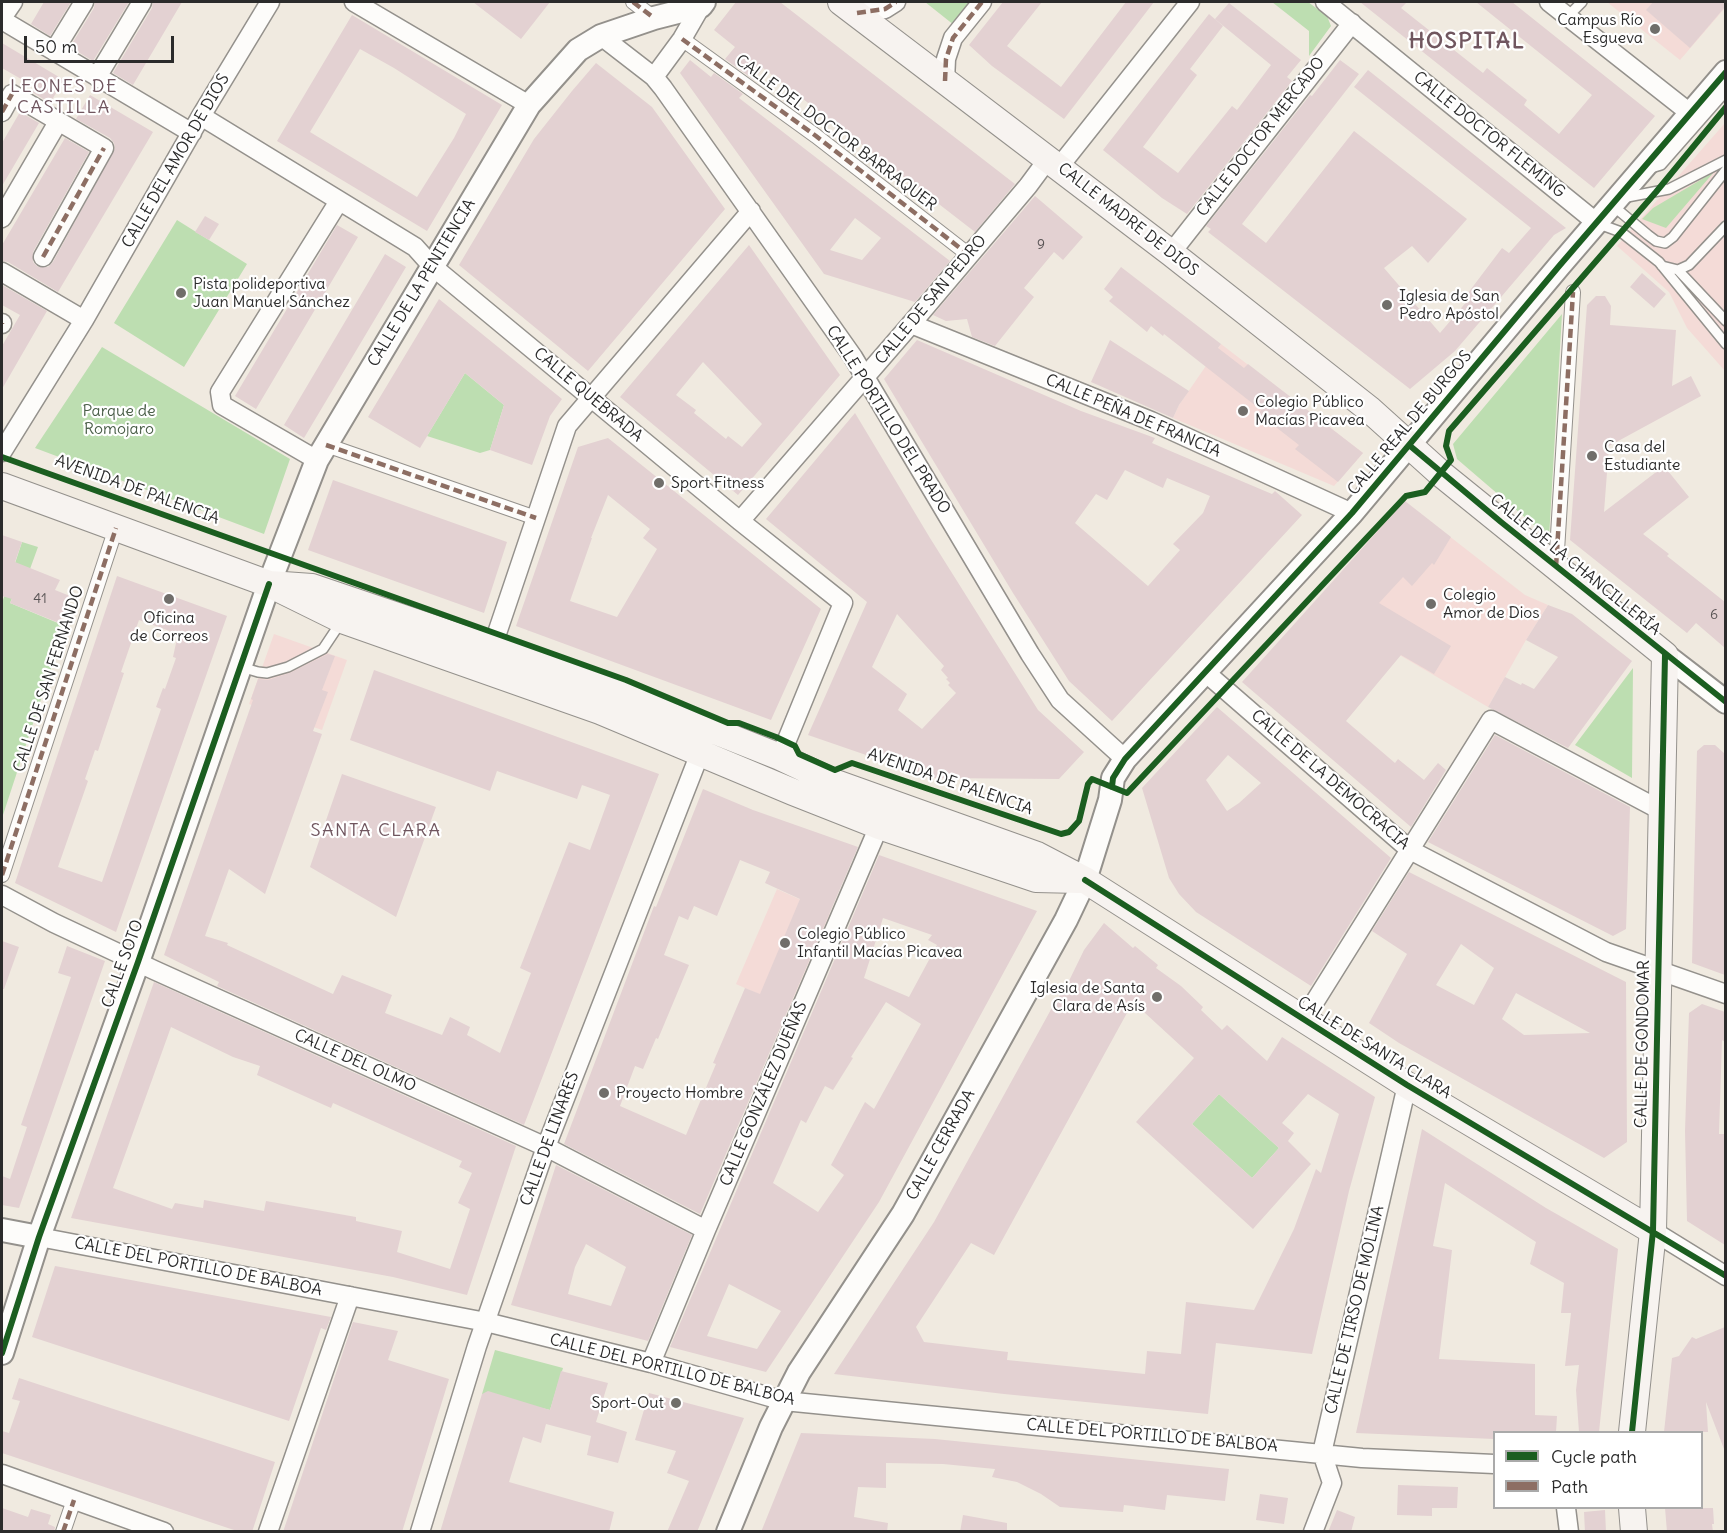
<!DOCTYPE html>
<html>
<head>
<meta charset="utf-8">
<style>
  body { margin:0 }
  #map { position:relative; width:1727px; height:1533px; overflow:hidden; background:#f0eae0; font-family:Delius,sans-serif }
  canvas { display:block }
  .frame { position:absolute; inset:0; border:3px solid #2b2b2b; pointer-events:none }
  .legend { position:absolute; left:1493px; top:1431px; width:210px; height:78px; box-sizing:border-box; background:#fff; border:2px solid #aaa; margin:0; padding:8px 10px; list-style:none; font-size:18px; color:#2b2b2b }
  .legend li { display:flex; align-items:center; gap:12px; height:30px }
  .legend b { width:30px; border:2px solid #aaa }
  .scale { position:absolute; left:24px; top:36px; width:150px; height:27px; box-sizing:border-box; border:3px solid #2b2b2b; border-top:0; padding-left:8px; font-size:18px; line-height:21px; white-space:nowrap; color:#2b2b2b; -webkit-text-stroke:4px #fff; paint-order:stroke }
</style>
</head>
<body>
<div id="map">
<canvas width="1727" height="1533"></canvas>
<div class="frame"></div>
<ul class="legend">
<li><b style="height:8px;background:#1b5e20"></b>Cycle path</li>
<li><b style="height:8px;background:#8d6e63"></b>Path</li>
</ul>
<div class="scale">50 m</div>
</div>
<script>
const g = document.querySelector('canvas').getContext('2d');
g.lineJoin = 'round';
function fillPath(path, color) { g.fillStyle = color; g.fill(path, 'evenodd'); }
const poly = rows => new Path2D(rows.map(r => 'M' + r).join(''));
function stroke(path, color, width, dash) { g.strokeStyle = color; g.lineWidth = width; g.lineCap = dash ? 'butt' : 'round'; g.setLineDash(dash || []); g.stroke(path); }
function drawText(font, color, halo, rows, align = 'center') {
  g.font = font + ' Delius,sans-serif'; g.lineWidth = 4.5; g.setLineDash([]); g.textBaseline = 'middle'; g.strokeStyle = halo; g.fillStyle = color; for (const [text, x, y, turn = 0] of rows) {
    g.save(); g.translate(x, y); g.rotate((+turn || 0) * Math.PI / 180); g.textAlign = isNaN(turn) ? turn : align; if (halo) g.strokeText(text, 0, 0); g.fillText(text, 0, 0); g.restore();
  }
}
fillPath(poly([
  [1607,2,1653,2,1647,10,1690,47,1725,7,1725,8,1680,60],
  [1725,123,1725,371,1687,328,1669,292,1617,246],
  [1221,344,1363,453,1334,486,1173,418,1179,405],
  [1404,501,1525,595,1548,605,1526,640,1488,707,1313,604],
  [274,634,347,660,322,730,249,704],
  [777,889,830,913,789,1008,736,984]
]), '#f4dbd7');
fillPath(poly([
  [925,2,974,2,954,25],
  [1272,2,1308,2,1327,16,1331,26,1309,56,1309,31],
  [1714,172,1666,228,1642,219,1653,208],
  [177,220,247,264,184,367,114,323],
  [1562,314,1549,538,1457,459,1453,444],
  [102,347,290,459,264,534,35,448],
  [465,373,504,405,490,450,480,453,427,436],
  [22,542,38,547,30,569,25,568,10,603,65,626,2,818,2,603],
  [1633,668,1632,778,1575,745],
  [1219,1094,1279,1148,1252,1178,1192,1124],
  [495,1350,563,1368,550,1410,482,1394]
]), '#bddeb1');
fillPath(poly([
  [44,2,71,2,50,36,31,24],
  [95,2,129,2,93,61,70,47,94,8],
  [153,2,182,2,133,85,113,73,152,8],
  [473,2,550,2,521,39],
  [736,2,780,2,1015,184,975,232,763,68,754,80,725,59,735,47,714,30],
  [1003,2,1042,2,1007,46,1061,87,1126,2,1154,2,1064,119,992,66,969,45],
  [1360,2,1407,2,1401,8,1483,73,1487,68,1527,100,1524,105,1559,134,1592,95,1476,2,1512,2,1655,116,1594,188],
  [1653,2,1725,2,1725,7,1690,48,1646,10],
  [1229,3,1301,60,1287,77,1292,81,1187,214,1162,198,1103,150,1209,14,1223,26,1190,69,1197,75,1143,147,1178,173,1232,106,1237,110,1271,65,1215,19],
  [352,15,502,105,427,231,277,141],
  [360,49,394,68,466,114,454,138,417,197,310,132],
  [2,43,64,80,50,103,32,92,35,87,2,68],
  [690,60,711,77,714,73,743,94,739,98,950,261,915,302,824,274,680,73],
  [855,218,881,238,862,260,830,250],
  [1340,60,1359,74,1242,224,1266,243,1354,131,1467,219,1428,263,1412,246,1384,268,1440,333,1468,300,1465,297,1502,248,1509,253,1531,228,1354,87,1368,70,1566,228,1554,235,1455,351,1410,389,1208,232,1211,229,1206,226,1310,95,1312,96],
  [596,63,652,107,725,209,588,371,459,265,534,139,572,91],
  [90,95,153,132,58,292,8,262,2,261,2,245,65,138,89,152,33,252,33,262,38,267,48,267,53,262,115,148,114,143,110,138,76,119],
  [20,112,39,123,2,186,2,143],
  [1035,196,1083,237,1063,260,1054,252,1024,288,1034,297,995,346,972,337,967,319,946,321,933,315],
  [205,216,219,224,209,240,195,232],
  [337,225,358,237,256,409,235,396],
  [749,245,840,375,738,495,620,397],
  [703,362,762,424,742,447,728,436,726,439,694,413,696,410,676,395],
  [385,254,406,267,304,438,284,425],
  [1121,267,1221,344,1218,348,1244,368,1248,364,1363,453,1338,482,1295,449,1299,445,1259,414,1261,410,1164,334,1163,336,1151,326,1147,332,1109,301,1113,297,1104,289],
  [1642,273,1666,294,1654,308,1630,287],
  [2,285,47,311,2,389,2,346,20,315,2,305],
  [1596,296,1605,296,1611,306,1610,325,1676,330,1672,386,1691,376,1701,396,1609,446,1604,512,1664,466,1689,497,1643,534,1669,554,1667,556,1725,602,1725,648,1696,623,1687,633,1570,540,1587,305],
  [439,299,562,399,550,416,532,465,490,450,504,405,465,373,420,448,368,417],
  [917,340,1081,411,1155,438,1152,443,1168,450,1272,494,1275,491,1302,515,1112,721,1069,681,1013,593,884,379],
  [1125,470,1163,488,1167,478,1210,496,1203,513,1173,544,1180,550,1148,586,1075,523,1096,494,1107,500],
  [1110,340,1189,391,1179,405,1173,418,1091,382],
  [855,413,930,538,1038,710,1084,752,1059,779,933,778,808,735,867,602,766,519],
  [897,614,944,666,941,670,948,678,946,679,950,683,948,685,956,693,922,729,898,710,907,694,872,667],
  [608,438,821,609,771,720,516,626,578,447],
  [608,495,650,529,643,538,657,549,617,617,570,601,592,538,591,538],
  [333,480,507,542,484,613,308,550],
  [1405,501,1451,537,1434,565,1432,563,1412,586,1403,577,1379,603,1451,646,1434,674,1401,655,1346,721,1395,763,1398,759,1424,780,1438,763,1446,770,1411,827,1242,682],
  [2,535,22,542,15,562,60,580,55,590,70,596,59,623,10,603,12,599,2,596],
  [117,576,227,616,116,932,15,883],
  [139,620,178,634,173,657,176,658,165,689,163,688,156,707,161,709,102,882,58,867,88,781,85,779,95,750,98,751,124,673,121,672],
  [1548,605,1572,614,1632,661,1568,748,1488,707,1505,677,1521,685,1522,683,1534,689,1558,657,1526,640],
  [328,654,335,656,322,690,328,692,313,731,322,734,265,894,229,869,205,936,228,943,227,945,333,994,342,975,392,995,385,1013,442,1035,450,1017,470,1027,467,1035,500,1053,531,973,520,968,569,842,590,850,610,795,582,785,577,799,497,771,490,791,350,740,374,670,659,774,524,1125,217,986,219,982,164,955,253,700,251,699,258,679,268,680,290,673],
  [1217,707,1391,858,1311,986,1196,912,1179,894,1169,878,1142,788],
  [1228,755,1261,783,1239,803,1227,811,1206,780],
  [1495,735,1630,807,1626,929,1613,936,1428,842],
  [1704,745,1715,745,1725,754,1725,975,1692,963,1697,751],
  [342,774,436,807,396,917,310,867],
  [703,789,753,810,858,847,700,1214,564,1144,654,906,656,907],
  [740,860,770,872,765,883,800,899,760,994,745,988,713,1063,716,1064,686,1135,620,1106,635,1066,643,1069,656,1038,658,1039,689,965,664,955,679,916,688,920,694,906,717,916],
  [879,855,1037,911,879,1202,766,1372,670,1347],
  [883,918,932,935,928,940,937,945,909,997,864,978],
  [886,1002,921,1024,874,1109,865,1102,831,1165,844,1175,818,1212,773,1183,801,1120,806,1123,825,1086,833,1090,853,1058,851,1057],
  [729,1284,781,1311,757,1349,707,1336],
  [1409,872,1626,982,1627,1142,1604,1158,1399,1043,1369,1023,1407,954,1372,931],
  [1461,944,1494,968,1474,1005,1436,985],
  [1516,993,1590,1033,1524,1035,1502,1019],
  [1104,923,1133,948,1135,946,1158,965,1156,968,1181,986,1203,1007,1201,1010,1222,1030,1227,1025,1267,1061,1282,1037,1375,1097,1349,1191,1312,1354,1216,1343,1208,1414,1004,1394,834,1374,934,1222,1054,1004,1067,985,1084,950],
  [1133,1002,1194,1058,1136,1122,1253,1229,1311,1164,1288,1141,1294,1133,1282,1123,1308,1094,1339,1114,1321,1173,1316,1169,1294,1229,1254,1310,1186,1302,1181,1354,1147,1351,1145,1374,1007,1360,1008,1352,924,1342,916,1327,971,1243,994,1255],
  [1219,1094,1279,1148,1252,1178,1192,1124],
  [2,941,19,947,4,989,2,989],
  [67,946,105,961,19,1208,2,1205,2,1176,10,1179,27,1127,21,1125,71,977,58,973],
  [154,982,516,1146,467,1295,393,1277,71,1218],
  [171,1027,233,1057,260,1066,257,1075,331,1108,333,1103,462,1161,459,1167,472,1173,458,1203,470,1209,450,1269,397,1252,402,1231,356,1221,356,1217,266,1201,264,1211,204,1200,203,1208,175,1203,172,1209,113,1188],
  [1702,1004,1725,1012,1725,1042,1722,1040,1719,1134,1725,1134,1725,1245,1687,1221,1685,1131,1689,1013],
  [1422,1129,1546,1208,1618,1249,1599,1432,1579,1432,1576,1390,1579,1365,1565,1366,1571,1313,1561,1313,1564,1283,1530,1264,1536,1242,1445,1183,1433,1246,1452,1250,1439,1359,1535,1364,1535,1415,1557,1416,1556,1432,1494,1432,1494,1439,1356,1433],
  [556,1165,692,1235,648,1341,511,1305],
  [586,1244,626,1267,611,1306,568,1294,575,1267],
  [55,1266,331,1317,326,1330,321,1328,289,1421,32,1337],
  [353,1322,398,1331,388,1360,449,1379,402,1532,283,1532],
  [1725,1327,1725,1448,1724,1449,1706,1402,1708,1432,1664,1432,1672,1358,1679,1356,1692,1337,1696,1339],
  [561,1371,608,1383,596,1422,627,1432,618,1463,587,1455,591,1436,546,1424,541,1443,523,1437,509,1482,614,1512,609,1532,440,1532,482,1394,488,1391,550,1410],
  [19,1378,275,1462,252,1532,240,1532,2,1453,2,1431,9,1433,20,1401,12,1399],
  [649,1393,744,1418,697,1532,667,1532,689,1481,667,1473,676,1451,635,1440],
  [801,1433,935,1439,1229,1469,1225,1501,1167,1495,1165,1510,1124,1505,1123,1512,1060,1507,1041,1494,1017,1482,992,1477,995,1469,943,1464,886,1463,886,1488,858,1487,854,1517,888,1523,887,1532,761,1532],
  [1398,1485,1458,1487,1457,1508,1432,1508,1432,1516,1397,1515],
  [1260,1494,1288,1498,1284,1524,1256,1520],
  [2,1508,28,1517,31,1509,51,1515,48,1524,55,1527,54,1532,2,1532],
  [1665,1508,1713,1508,1714,1524,1712,1524,1713,1532,1667,1532],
  [1337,1510,1355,1517,1351,1532,1328,1532],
  [1605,1510,1606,1532,1585,1532,1584,1512],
  [963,1515,1007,1523,1007,1532,960,1532]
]), '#e3d1d2');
const service = poly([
  [1568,16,1582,2],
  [1651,168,1661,165,1726,91],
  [1622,198,1669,189,1726,160],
  [1612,205,1648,235,1656,241,1665,243,1673,237,1726,170],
  [1599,224,1621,232,1659,262,1726,344],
  [1662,266,1678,270,1689,265,1726,226],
  [1678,270,1726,321],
  [241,667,258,672,267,673,288,667,323,649,341,622]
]);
const pedestrian = poly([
  [633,2,654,18],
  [682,39,816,136,969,255],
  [326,445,536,518],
  [1556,567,1573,292],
  [2,875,116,528],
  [63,1532,74,1500]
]);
const minor = poly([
  [354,2,529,105],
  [1325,2,1597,223],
  [1549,2,1690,113],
  [857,13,885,9,896,2],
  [2,18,13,2],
  [2,20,192,133],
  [601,36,654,77,663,88,853,357,1030,654,1060,700,1125,759],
  [54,51,84,2],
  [97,77,142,2],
  [654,77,682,39,701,6],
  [945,81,946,59,953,38,982,2],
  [2,112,12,94,104,148,43,257],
  [201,116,415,247,432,266,740,521,843,603,780,757],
  [1059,167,1190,2],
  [2,218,58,122],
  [1171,253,1352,23],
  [2,272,84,320],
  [2,324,2,323],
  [911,324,1151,421,1352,513],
  [2,452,84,320,201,116,270,2],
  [317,460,222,405,220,392,339,201],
  [740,521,911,324,1028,186,1048,159],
  [492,648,567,426,751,211],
  [1205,672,1410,850,1606,952,1726,994],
  [2,895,54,923,154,970,546,1147,706,1230],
  [1304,1019,1491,720,1662,811],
  [1653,1231,1726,1276],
  [39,1237,486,1322,651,1363,784,1401,1362,1458,1494,1464],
  [651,1363,706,1230,879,826],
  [2,1474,164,1532],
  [1566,1508,1569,1532],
  [268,1532,350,1296],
  [420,1532,477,1346,546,1147,700,753],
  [1313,1532,1332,1483,1322,1453,1407,1085]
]);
const tertiary = poly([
  [1665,655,1726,702],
  [2,1230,39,1237],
  [2,1353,39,1237,138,962,269,584,317,460,529,105,578,50,601,36,654,18,701,6,704,2],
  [728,1532,771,1427,799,1372,903,1214,1066,920,1085,880,1110,800,1113,778,1125,759,1352,513,1560,265,1726,72]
]);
const secondary = poly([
  [841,2,1171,253,1369,409,1440,473,1665,655,1653,1231,1632,1432],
  [2,486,269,584,342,620,600,711,793,792,879,826,1036,879,1079,880],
  [269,584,312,587,492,648,614,691,780,757,833,782,1037,855,1085,880,1407,1085,1653,1231],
  [1632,1508,1634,1532]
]);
stroke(service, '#94918c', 12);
stroke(pedestrian, '#94918c', 16);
stroke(minor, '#94918c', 21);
stroke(tertiary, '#94918c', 26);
stroke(secondary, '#94918c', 28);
stroke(service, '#fdfcfa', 9);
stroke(pedestrian, '#fdfcfa', 14);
stroke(minor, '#fdfcfa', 18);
stroke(tertiary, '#fdfcfa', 22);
stroke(secondary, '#f7f3f0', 26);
stroke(poly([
  [633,2,654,18],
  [857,13,885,9,896,2],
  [682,39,816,136,969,255],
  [945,81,946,59,953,38,982,2],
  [2,112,12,94],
  [43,257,104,148],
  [2,324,2,323],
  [326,445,536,518],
  [1556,567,1573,292],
  [2,875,116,528],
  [63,1532,74,1500]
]), '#8d6e63', 4.5, [9, 4.5]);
stroke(poly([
  [1409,445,1501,522,1726,702],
  [2,457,626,680,728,723,739,723,776,737,795,746,799,754,835,770,852,763,1061,834,1069,832,1079,821,1088,784,1092,779,1127,793,1406,496,1425,492,1451,460,1446,446,1449,431,1656,192,1726,107],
  [1112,787,1113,778,1125,759,1352,513,1560,265,1726,72],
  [1085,880,1407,1085,1726,1276],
  [2,1353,39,1237,138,962,269,584],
  [1632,1432,1653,1231,1665,655]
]), '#1b5e20', 6);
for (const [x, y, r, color] of [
  [1655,29,6,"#706e6a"],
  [181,293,6,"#706e6a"],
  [1387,305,6,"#706e6a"],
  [1243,411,6,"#706e6a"],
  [1592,456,6,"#706e6a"],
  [659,483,6,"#706e6a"],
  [169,599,6,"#706e6a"],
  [1431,604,6,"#706e6a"],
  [785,943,6,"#706e6a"],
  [1157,997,6,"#706e6a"],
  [604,1093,6,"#706e6a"],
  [676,1403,6,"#706e6a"]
]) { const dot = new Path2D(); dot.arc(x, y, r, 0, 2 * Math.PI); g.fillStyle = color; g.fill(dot); stroke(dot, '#fff', 2); }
drawText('14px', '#595455', null, [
  ["9",1041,245],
  ["41",40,599],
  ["6",1714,615]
]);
drawText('16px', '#2b2b2b', '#fff', [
  ["Campus Río",1643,20,"right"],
  ["Esgueva",1643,38,"right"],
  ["Pista polideportiva",193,284],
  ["Juan Manuel Sánchez",193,302],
  ["Iglesia de San",1399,296],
  ["Pedro Apóstol",1399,314],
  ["Colegio Público",1255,402],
  ["Macías Picavea",1255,420],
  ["Casa del",1604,447],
  ["Estudiante",1604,465],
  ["Sport Fitness",671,483],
  ["Colegio",1443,595],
  ["Amor de Dios",1443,613],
  ["Oficina",169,618,"center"],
  ["de Correos",169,636,"center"],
  ["Colegio Público",797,934],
  ["Infantil Macías Picavea",797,952],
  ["Iglesia de Santa",1145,988,"right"],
  ["Clara de Asís",1145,1006,"right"],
  ["Proyecto Hombre",616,1093],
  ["Sport-Out",664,1403,"right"]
], 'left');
drawText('16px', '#2b2b2b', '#fff', [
  ["CALLE DEL DOCTOR BARRAQUER",836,133,37],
  ["CALLE DOCTOR FLEMING",1489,135,39],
  ["CALLE DOCTOR MERCADO",1261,137,-52],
  ["CALLE DEL AMOR DE DIOS",176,161,-60],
  ["CALLE MADRE DE DIOS",1128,220,38],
  ["CALLE DE LA PENITENCIA",422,283,-59],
  ["CALLE DE SAN PEDRO",931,300,-50],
  ["CALLE QUEBRADA",588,395,40],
  ["CALLE PEÑA DE FRANCIA",1133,416,23],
  ["CALLE PORTILLO DEL PRADO",888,420,58],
  ["CALLE REAL DE BURGOS",1410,423,-50],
  ["AVENIDA DE PALENCIA",137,490,20],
  ["CALLE DE LA CHANCILLERÍA",1575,565,39],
  ["CALLE DE SAN FERNANDO",49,679,-72],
  ["CALLE DE LA DEMOCRACIA",1330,780,41],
  ["AVENIDA DE PALENCIA",950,782,19],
  ["CALLE SOTO",123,964,-70],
  ["CALLE DE GONDOMAR",1643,1044,-89],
  ["CALLE DE SANTA CLARA",1374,1048,32],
  ["CALLE DEL OLMO",355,1061,24],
  ["CALLE GONZÁLEZ DUEÑAS",764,1094,-67],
  ["CALLE DE LINARES",550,1139,-70],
  ["CALLE CERRADA",941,1145,-61],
  ["CALLE DEL PORTILLO DE BALBOA",198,1267,11],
  ["CALLE DE TIRSO DE MOLINA",1355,1310,-77],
  ["CALLE DEL PORTILLO DE BALBOA",672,1370,14],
  ["CALLE DEL PORTILLO DE BALBOA",1152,1436,5]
]);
drawText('16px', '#4a5e48', '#fff', [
  ["Parque de",119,411],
  ["Romojaro",119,429]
]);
g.letterSpacing = '1.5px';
drawText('18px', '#70565f', '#fff', [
  ["LEONES DE",64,87],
  ["CASTILLA",64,108],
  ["SANTA CLARA",376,831]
]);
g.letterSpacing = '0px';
g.letterSpacing = '1.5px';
drawText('bold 22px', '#70565f', '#fff', [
  ["HOSPITAL",1467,42]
]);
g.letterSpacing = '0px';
</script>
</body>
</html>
